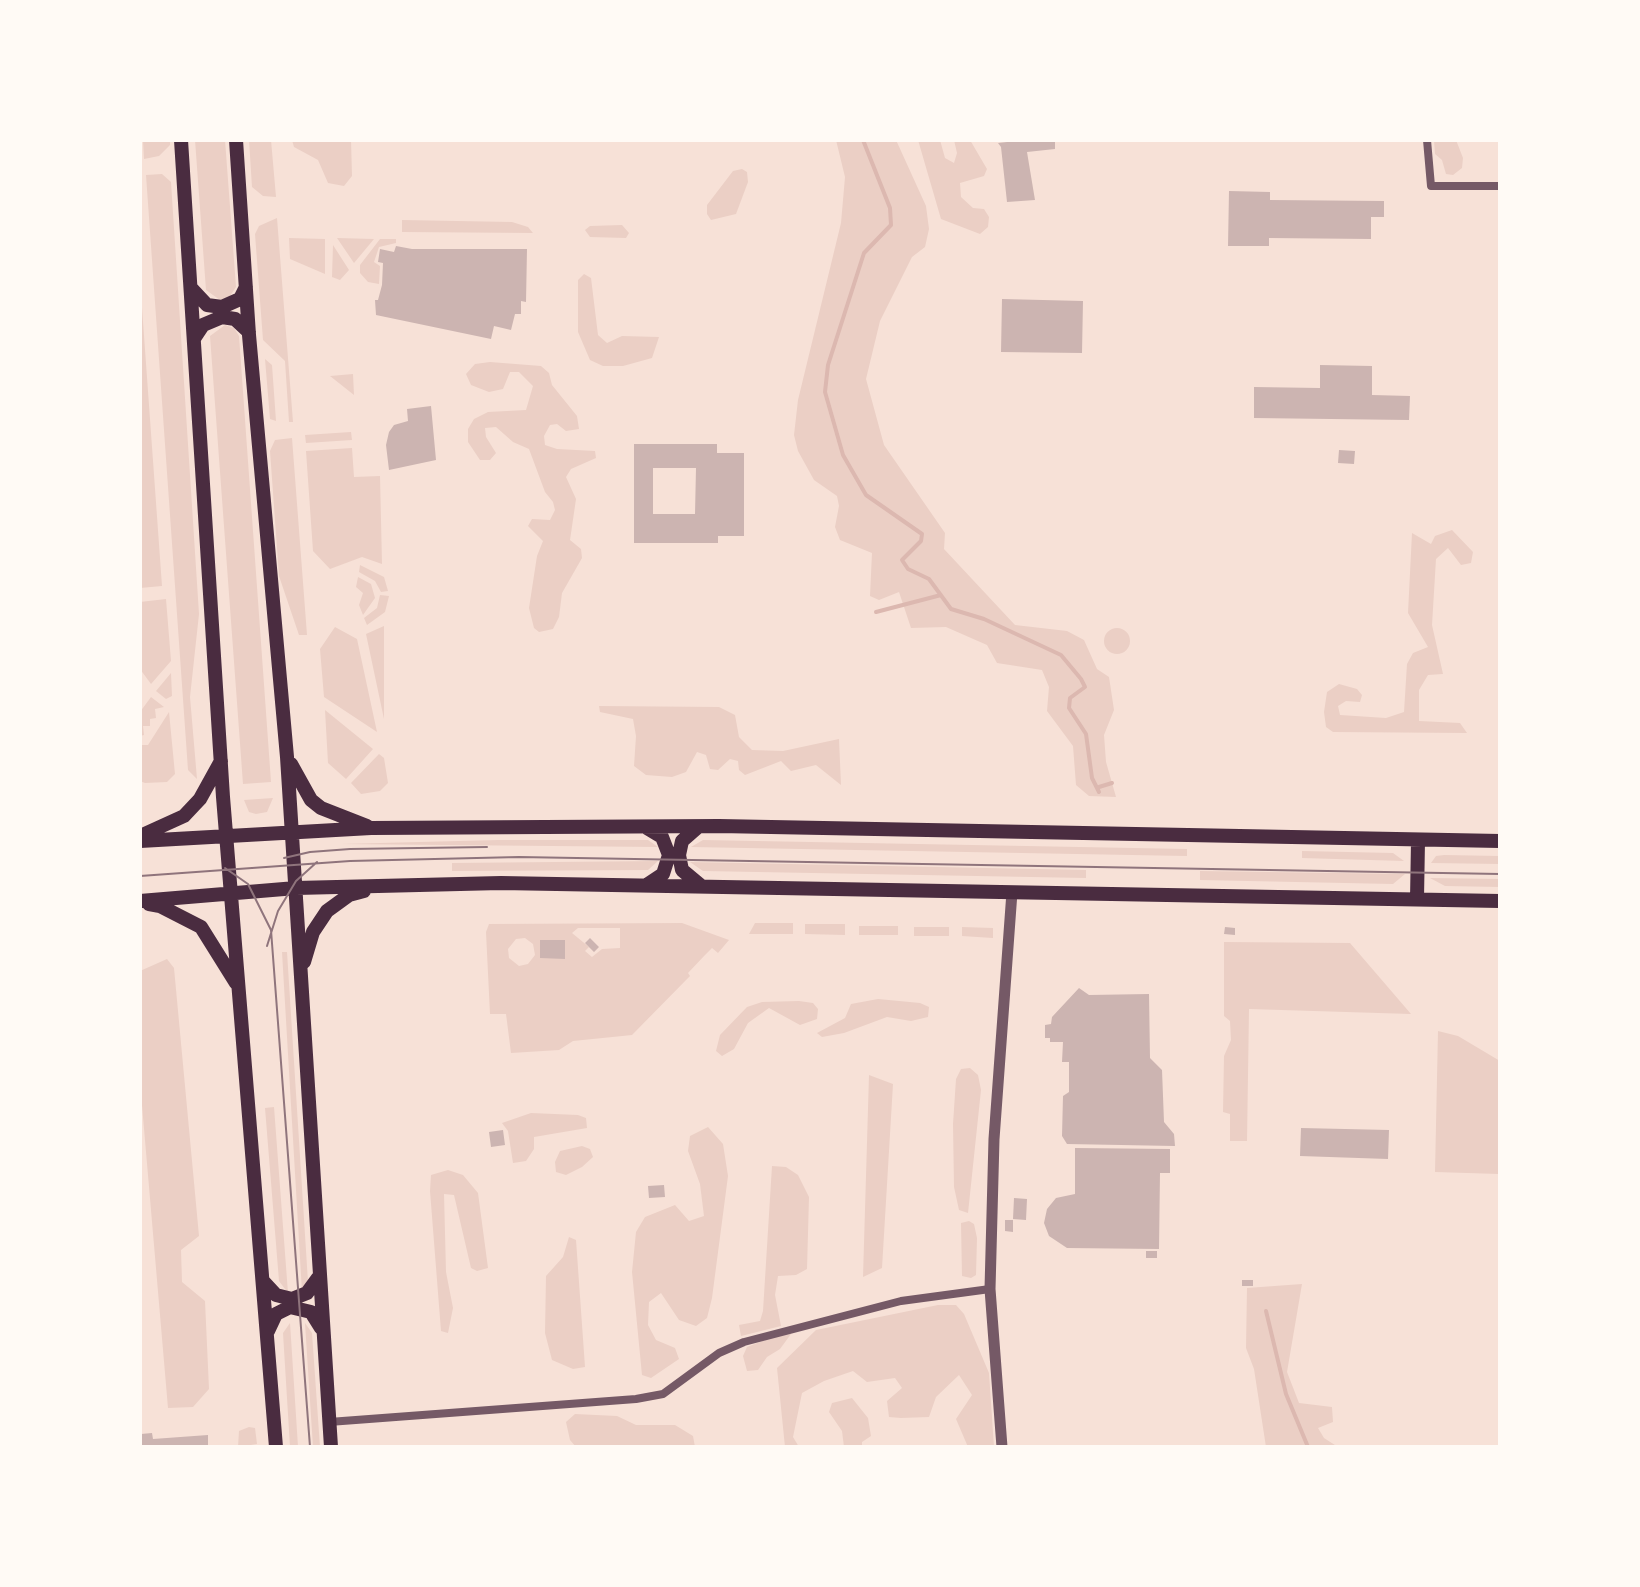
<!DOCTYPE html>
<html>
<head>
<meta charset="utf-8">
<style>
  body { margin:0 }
  #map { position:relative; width:1640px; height:1587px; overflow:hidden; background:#f7e1d7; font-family:Lato,sans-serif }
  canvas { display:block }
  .frame { position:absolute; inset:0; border:142px solid #fffaf5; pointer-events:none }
</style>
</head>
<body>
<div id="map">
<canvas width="1640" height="1587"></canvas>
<div class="frame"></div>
</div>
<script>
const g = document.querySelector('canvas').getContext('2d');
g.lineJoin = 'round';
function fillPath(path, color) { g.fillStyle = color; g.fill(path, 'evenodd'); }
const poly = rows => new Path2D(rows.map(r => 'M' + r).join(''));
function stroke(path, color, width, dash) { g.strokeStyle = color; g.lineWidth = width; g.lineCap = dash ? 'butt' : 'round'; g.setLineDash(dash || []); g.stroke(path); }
fillPath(poly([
  [143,140,170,140,170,145,159,156,144,159],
  [195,140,225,140,236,287,228,299,220,300,206,290],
  [249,140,271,140,276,197,263,196,252,187],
  [292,140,351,140,352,176,344,186,328,183,318,160,294,147],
  [836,140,896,140,926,206,929,229,925,247,912,257,880,321,866,379,884,445,945,533,944,549,1015,625,1067,631,1084,640,1097,669,1109,677,1114,710,1104,735,1106,762,1116,797,1089,796,1076,785,1073,746,1047,711,1049,687,1042,670,997,663,987,645,946,627,911,628,899,592,879,600,870,596,872,553,840,540,835,527,839,506,837,496,814,480,798,451,794,435,798,400,841,223,845,177],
  [918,140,940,140,945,158,954,163,957,153,954,140,970,140,987,169,984,176,960,183,961,197,973,208,984,209,989,217,988,227,980,234,941,219],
  [1434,140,1456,140,1463,158,1462,168,1453,175,1446,174,1442,160,1435,154],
  [742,169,747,172,748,182,736,214,711,220,707,214,707,205,733,171],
  [162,174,171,182,199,614,190,697,197,779,188,770,146,175],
  [277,218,293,422,289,422,285,361,263,340,255,234,259,226],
  [402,220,512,222,528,227,533,233,402,232],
  [622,225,629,233,626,238,590,237,585,230,590,226],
  [289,238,325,239,325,274,290,259],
  [337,238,374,239,354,263],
  [380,239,396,239,396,243,379,247,374,262,380,266,379,284,368,282,360,273,360,265],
  [333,245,349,270,340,280,332,277],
  [584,274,591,278,598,335,607,343,622,336,659,337,652,358,623,366,603,366,590,360,578,332,578,280],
  [140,280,162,586,140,588],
  [225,325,234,328,239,336,271,782,243,784,210,336],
  [265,359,272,365,276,421,270,419],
  [490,362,541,366,549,373,552,385,577,416,579,429,566,431,557,424,550,425,544,436,545,445,557,449,595,451,596,458,571,469,566,477,576,499,570,540,581,549,582,558,562,593,559,617,553,629,539,632,534,628,529,608,537,556,543,541,528,526,532,519,550,520,555,510,553,502,545,492,529,449,513,442,496,427,485,428,486,437,496,453,490,460,480,460,468,442,468,429,474,419,488,412,526,410,533,386,519,372,510,372,503,389,489,392,471,385,466,374,475,364],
  [353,374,354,395,330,376],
  [351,432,352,440,306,443,305,435],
  [292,438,307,635,299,635,279,576,270,451,275,440],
  [352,448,354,477,380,476,382,564,362,557,330,569,313,551,306,451],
  [1452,530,1473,552,1471,563,1461,565,1448,548,1436,559,1432,625,1443,674,1428,675,1419,690,1419,721,1460,723,1467,733,1333,732,1326,727,1324,712,1327,692,1339,684,1357,689,1362,695,1360,702,1346,701,1338,706,1340,715,1386,718,1404,712,1407,664,1413,653,1428,647,1408,613,1412,533,1431,544,1435,536],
  [360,565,384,577,388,591,381,592,375,581,359,572],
  [358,577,371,584,375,598,363,615,359,605,363,593,356,587],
  [380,595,389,596,385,612,367,625,364,618,377,608],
  [166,599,171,661,151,684,140,669,140,602],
  [384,626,384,719,366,634],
  [335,627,357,639,377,732,324,697,320,649],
  '1104 641a13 13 0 1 1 26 0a13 13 0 1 1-26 0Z',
  [171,673,172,696,166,699,156,691],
  [151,697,164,707,155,709,156,718,150,719,150,726,143,726,144,735,140,736,140,712],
  [599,706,719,707,735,715,739,737,752,750,783,751,839,739,841,785,816,765,791,771,781,761,745,775,739,770,738,761,730,759,718,770,710,769,706,755,697,752,686,772,672,777,646,775,634,766,636,736,633,719,600,712],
  [325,710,373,749,346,779,328,763],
  [169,712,175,774,167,782,145,783,140,781,140,745,148,745],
  [379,754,384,758,388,783,380,791,361,794,351,783],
  [273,798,267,812,256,814,249,812,244,800],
  [498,840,648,840,658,847,341,844],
  [703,840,1187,849,1187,856,691,847],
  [1302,851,1393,853,1404,861,1302,858],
  [1444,855,1500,856,1500,864,1431,863,1436,856],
  [658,861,648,870,452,871,452,863],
  [690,862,1086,870,1086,878,703,871],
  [1200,871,1405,874,1393,884,1200,880],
  [1430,878,1500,879,1500,887,1445,886],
  [682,923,729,940,718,953,712,948,705,955,688,973,690,976,632,1035,573,1041,559,1050,511,1053,506,1014,490,1014,486,932,489,924],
  [578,928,620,928,620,948,602,949,592,957,585,951,589,947,572,933],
  [525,938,533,944,535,955,528,964,519,966,509,958,508,949,516,939],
  [755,923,793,923,793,934,749,934],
  [805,924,845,924,845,935,805,934],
  [859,926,898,926,898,935,859,935],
  [914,927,949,927,949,936,914,936],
  [962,927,993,928,993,938,962,936],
  [1224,942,1350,943,1411,1014,1249,1009,1247,1141,1230,1141,1230,1114,1223,1112,1224,1056,1231,1040,1230,1021,1224,1016],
  [282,952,287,952,308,1282,302,1292],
  [167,959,174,968,199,1236,181,1250,182,1282,205,1301,209,1389,193,1407,168,1408,140,1082,140,971],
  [878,999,920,1003,929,1007,928,1017,911,1021,887,1017,844,1033,822,1037,817,1033,845,1018,851,1004],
  [799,1001,813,1003,818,1009,817,1019,800,1025,769,1008,748,1023,734,1049,722,1056,716,1051,720,1035,747,1007,762,1002],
  [1438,1031,1458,1036,1500,1061,1499,1174,1435,1172],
  [970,1068,978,1075,981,1090,968,1213,959,1210,954,1187,953,1124,956,1079,961,1069],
  [869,1075,893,1084,882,1268,863,1277],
  [274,1107,288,1293,279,1281,265,1108],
  [531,1113,578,1115,586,1118,587,1128,534,1137,534,1149,526,1161,513,1163,508,1131,502,1123],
  [708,1127,723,1144,728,1176,712,1298,707,1318,696,1326,679,1320,661,1293,649,1302,648,1325,656,1340,675,1348,679,1359,651,1378,642,1375,632,1272,636,1232,645,1217,675,1205,689,1221,704,1216,700,1184,688,1151,690,1136],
  [582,1146,590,1149,593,1157,582,1167,566,1175,556,1172,555,1162,560,1151],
  [772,1166,786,1167,798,1175,809,1197,807,1269,796,1275,778,1276,775,1295,781,1326,741,1336,739,1325,760,1321,763,1311],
  [448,1170,463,1175,478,1193,488,1268,477,1271,471,1268,454,1195,444,1194,446,1272,453,1308,448,1333,441,1331,430,1191,431,1175],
  [969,1221,974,1224,977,1238,976,1275,971,1278,962,1276,961,1223],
  [569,1237,576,1240,585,1367,573,1369,552,1360,545,1333,546,1276,563,1257],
  [1302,1284,1287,1372,1299,1403,1332,1407,1333,1422,1318,1428,1324,1438,1338,1447,1266,1447,1254,1369,1246,1348,1247,1288],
  [938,1305,956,1305,964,1314,989,1373,994,1447,968,1447,956,1419,972,1395,959,1375,936,1397,929,1417,901,1418,889,1417,887,1401,902,1388,895,1378,867,1382,853,1371,824,1381,802,1393,793,1437,799,1447,785,1447,777,1368,816,1330],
  [290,1323,298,1447,290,1447,283,1333],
  [305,1323,312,1333,320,1447,313,1447],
  [788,1331,791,1334,780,1349,767,1357,758,1370,747,1371,743,1356,747,1347],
  [852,1398,868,1418,871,1436,862,1442,862,1447,844,1447,842,1431,829,1412,832,1403],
  [575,1414,617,1416,636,1425,675,1425,693,1436,695,1447,576,1447,570,1440,566,1422],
  [249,1427,255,1428,257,1444,238,1447,239,1431]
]), '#ebcfc5');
stroke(poly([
  [863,140,890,208,891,225,864,253,828,365,825,392,843,455,866,495,922,534,921,541,902,560,908,569,929,579,951,609,984,619,1061,655,1081,679,1085,687,1070,698,1069,708,1086,734,1092,778,1099,792],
  [876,612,941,595],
  [1099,787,1112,783],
  [1266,1311,1286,1394,1308,1447]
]), '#dcb8b0', 4);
fillPath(poly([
  [1025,140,1050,140,1055,142,1055,149,1027,152,1035,200,1007,202,1001,147,998,143],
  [1229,191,1270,192,1270,200,1384,201,1384,217,1371,217,1371,239,1269,238,1269,246,1228,246],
  [396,246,412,249,527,249,526,302,521,301,521,314,515,314,511,330,494,326,491,339,376,315,375,300,378,300,382,285,383,263,378,262,380,249,394,252],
  [1002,299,1083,301,1082,353,1001,352],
  [1320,365,1372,366,1372,395,1410,396,1409,420,1254,418,1254,387,1320,388],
  [431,406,436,460,389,470,386,445,389,432,394,425,408,421,407,409],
  [634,444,717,444,717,453,744,453,744,536,718,536,718,543,634,543],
  [653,468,696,468,695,514,653,514],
  [1339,450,1355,451,1354,464,1338,463],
  [1225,927,1235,928,1235,935,1224,934],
  [590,938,599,947,594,952,585,943],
  [540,940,565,940,565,959,540,958],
  [1079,988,1089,995,1149,994,1150,1058,1162,1070,1164,1122,1174,1134,1175,1146,1067,1144,1062,1136,1063,1096,1069,1092,1069,1062,1062,1062,1063,1042,1050,1042,1050,1038,1045,1038,1045,1025,1051,1024,1052,1017],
  [1301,1128,1389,1130,1388,1159,1300,1156],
  [503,1130,505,1145,491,1147,489,1132],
  [1075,1148,1170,1149,1170,1173,1160,1173,1159,1249,1067,1248,1049,1236,1044,1223,1047,1209,1056,1198,1075,1194],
  [664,1185,665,1197,649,1198,648,1186],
  [1014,1198,1027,1199,1026,1220,1013,1219],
  [1005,1220,1013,1220,1013,1232,1005,1231],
  [1146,1251,1157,1251,1157,1258,1146,1258],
  [1242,1280,1253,1280,1253,1286,1242,1286],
  [152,1433,153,1439,208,1435,208,1447,140,1447,141,1434]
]), '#ccb4b1');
stroke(poly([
  [1427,140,1431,186,1500,186],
  [329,1422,636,1399,663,1394,719,1353,744,1342,901,1301,990,1289]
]), '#755966', 8);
stroke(poly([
  [1002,1447,990,1289,994,1139,1012,892]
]), '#755966', 11);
stroke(poly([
  [181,140,223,797,276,1447],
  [236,140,249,335,287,757,331,1447],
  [192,289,207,305,222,307,240,299,246,287],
  [195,337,203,325,222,317,235,319,249,332],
  [291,764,311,800,321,808,367,826],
  [698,827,682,841,679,855,682,870,700,885],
  [647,828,662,837,669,855,663,874,648,884],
  [140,836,184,816,200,799,221,761],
  [140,841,371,828,719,826,1500,841],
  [1417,899,1418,841],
  [140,901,296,888,501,883,1500,901],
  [149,904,160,906,201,927,236,983],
  [304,962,313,932,327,911,349,895,364,891],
  [263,1281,276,1295,292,1299,307,1293,318,1278],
  [268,1331,276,1314,290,1307,311,1312,321,1328]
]), '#4a2c40', 14);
stroke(poly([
  [284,858,310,852,350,849,487,847],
  [225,868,248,884,271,930,310,1447],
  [140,876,350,861,519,857,1500,874],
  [267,946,278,911,296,881,317,862]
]), '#8f747c', 2);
</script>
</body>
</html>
